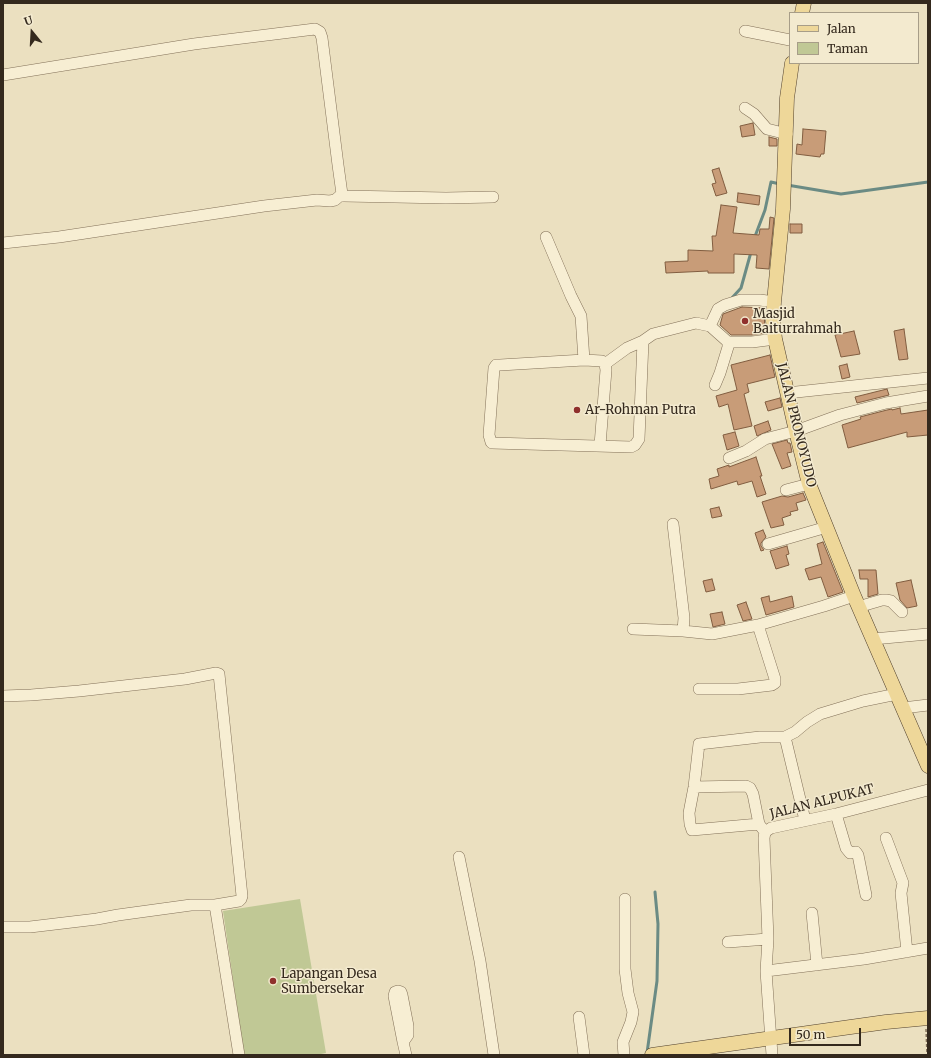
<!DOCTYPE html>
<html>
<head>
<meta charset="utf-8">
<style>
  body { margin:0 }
  #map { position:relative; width:931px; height:1058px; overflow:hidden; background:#ebe0c0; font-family:Merriweather,serif }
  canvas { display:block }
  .frame { position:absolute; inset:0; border:4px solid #34291d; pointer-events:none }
  .legend { position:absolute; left:789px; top:12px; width:130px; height:52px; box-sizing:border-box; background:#f3eacf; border:1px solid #a79d88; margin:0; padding:5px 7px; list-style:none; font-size:12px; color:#34291d }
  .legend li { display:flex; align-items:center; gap:8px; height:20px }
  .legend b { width:20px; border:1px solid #a79d88 }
  .north { position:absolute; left:12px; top:12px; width:40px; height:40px; -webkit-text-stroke:3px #f3eacf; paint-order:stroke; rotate:342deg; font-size:11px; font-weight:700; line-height:16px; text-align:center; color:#34291d }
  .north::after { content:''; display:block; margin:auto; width:14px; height:18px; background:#34291d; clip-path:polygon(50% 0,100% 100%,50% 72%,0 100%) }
  .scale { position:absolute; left:789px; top:1028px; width:72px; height:18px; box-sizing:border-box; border:2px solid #34291d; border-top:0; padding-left:5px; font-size:12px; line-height:14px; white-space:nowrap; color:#34291d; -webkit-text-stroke:3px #f3eacf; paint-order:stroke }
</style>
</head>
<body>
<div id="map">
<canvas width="931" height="1058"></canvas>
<div class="frame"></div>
<ul class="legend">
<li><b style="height:5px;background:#eed799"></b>Jalan</li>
<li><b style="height:11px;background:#c0c895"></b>Taman</li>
</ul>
<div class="north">U</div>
<div class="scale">50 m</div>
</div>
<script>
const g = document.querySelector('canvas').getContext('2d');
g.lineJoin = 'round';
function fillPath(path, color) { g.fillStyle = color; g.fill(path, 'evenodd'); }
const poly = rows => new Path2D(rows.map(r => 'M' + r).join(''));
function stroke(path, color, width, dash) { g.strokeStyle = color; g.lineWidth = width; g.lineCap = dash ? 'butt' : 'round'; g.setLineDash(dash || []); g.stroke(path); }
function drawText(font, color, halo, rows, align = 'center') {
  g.font = font + ' Merriweather,serif'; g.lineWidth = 3; g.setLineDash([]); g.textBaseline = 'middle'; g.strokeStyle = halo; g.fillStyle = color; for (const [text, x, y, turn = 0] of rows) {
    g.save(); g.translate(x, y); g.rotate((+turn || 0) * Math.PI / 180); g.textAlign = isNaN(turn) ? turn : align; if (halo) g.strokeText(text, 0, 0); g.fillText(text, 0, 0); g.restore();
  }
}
fillPath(poly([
  [300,899,326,1053,316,1055,244,1055,223,911]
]), '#c0c895');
stroke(poly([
  [787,185,841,194,928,182],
  [754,239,765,210,771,182,780,184],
  [731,299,741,288,751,252],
  [647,1053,657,981,658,924,655,892]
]), '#6b8b84', 3);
const building = poly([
  [753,123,755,135,742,137,740,126,753,123],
  [803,129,826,131,824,154,821,154,820,157,796,154,797,144,802,145,803,129],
  [769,137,777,139,777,146,769,146,769,137],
  [719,168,727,193,716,196,712,184,716,183,712,170,719,168],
  [738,193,760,196,759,205,737,202,738,193],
  [721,205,737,207,733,233,759,235,760,229,769,229,770,217,774,218,769,269,756,268,757,255,734,254,734,273,708,273,708,271,666,273,665,262,688,261,688,250,713,251,712,236,716,236,721,205],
  [790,224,802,224,802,233,790,233,790,224],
  [742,307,764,308,765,333,752,335,731,335,720,325,723,314,742,307],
  [904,329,908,359,899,360,894,331,904,329],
  [854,331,860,354,841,357,835,335,854,331],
  [770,355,775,377,747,384,749,392,744,394,752,426,734,430,728,404,719,407,716,396,737,390,731,365,770,355],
  [847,364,850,377,842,379,839,366,847,364],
  [887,389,889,395,857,403,855,397,887,389],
  [780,398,782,407,768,411,765,402,780,398],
  [900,408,901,414,928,410,928,435,907,437,907,432,848,448,842,425,861,419,860,417,887,410,892,409,892,410,900,408],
  [768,421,771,430,757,436,754,426,768,421],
  [735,432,739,446,727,450,723,435,735,432],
  [787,440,788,443,790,443,792,452,787,453,791,466,782,469,772,444,787,440],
  [756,457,762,476,760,476,766,494,757,497,752,481,738,485,737,481,711,489,709,479,719,476,717,469,729,465,729,467,756,457],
  [803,493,806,500,796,503,798,510,790,512,791,515,782,518,784,525,771,528,762,502,782,496,788,497,803,493],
  [719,507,722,516,712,518,710,509,719,507],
  [763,530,766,537,761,543,761,546,764,550,761,551,755,533,763,530],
  [823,542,843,592,828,597,821,577,809,580,805,569,822,564,817,544,823,542],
  [787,546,789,554,786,555,789,565,776,569,770,551,787,546],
  [859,570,876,570,878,594,868,597,868,579,860,579,859,570],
  [712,579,715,590,706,592,703,581,712,579],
  [911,580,917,606,907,608,900,600,896,583,911,580],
  [769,596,770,602,792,596,794,607,766,615,761,598,769,596],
  [746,602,752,619,743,621,737,605,746,602],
  [722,612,725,624,713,627,710,614,722,612]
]);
fillPath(building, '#c89c78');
stroke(building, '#815d40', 1);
const minor = poly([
  [745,31,790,40],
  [3,75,194,44,315,29,320,32,322,38,338,165,342,194,344,196,446,198,493,197],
  [745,108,754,114,767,129,787,134],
  [546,237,571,296,581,316,584,360],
  [3,243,59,237,264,206,317,200,330,201,335,200,342,194],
  [710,326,718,309,725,305,741,300,760,300,774,302],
  [605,364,627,348,643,341],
  [715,385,720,373,728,347,728,342],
  [787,393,928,378],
  [600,445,606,370,605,364,602,361,584,360,500,365,496,365,494,368,489,435,491,442,492,443,631,447,635,445,639,439,643,341,653,334,696,323,710,326,728,342,752,342,775,339],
  [729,458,746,451,765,439,796,431,840,415,886,403,928,396],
  [786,490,809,484],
  [673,524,684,618,683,631,712,634,758,625,824,606,854,596],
  [768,544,827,527],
  [858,607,882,600,886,600,891,601,902,612],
  [633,629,683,631],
  [873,639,928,634],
  [699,689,738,689,772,685,775,683,775,679,758,625],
  [3,696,31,695,79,691,185,679,216,673,219,674,242,896,241,899,239,901,215,905,191,905,118,915,97,919,30,927,3,927],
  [903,708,928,705],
  [785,737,805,820],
  [694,787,746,786,750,788,753,794,759,824],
  [836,814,846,848,850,853,856,852,858,855,866,895],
  [765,832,759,824,692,830,690,824,689,813,694,787,699,744,760,737,785,737,795,732,807,722,820,714,863,701,897,694],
  [886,838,903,883,901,893,907,952],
  [459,857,480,961,494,1055],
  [215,905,239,1055],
  [812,913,817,965],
  [728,942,768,939],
  [766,971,864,959,928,948],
  [579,1017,584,1055],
  [403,1042,408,1035,408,1026,402,995,401,992,398,991,395,992,394,996,403,1042,406,1055],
  [624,1055,623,1042,631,1022,633,1012,628,993,625,969,625,899],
  [772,1055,766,971,768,939,764,838,765,832,771,828,836,814,928,790]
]);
const major = poly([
  [802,13,804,3],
  [792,63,787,98,783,209,774,302,773,321,775,339,796,431,809,484,854,596,928,766],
  [652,1055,886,1022,928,1018]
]);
stroke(minor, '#837159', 12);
stroke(major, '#51402d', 15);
stroke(poly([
  [926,1029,927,1055]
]), '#837159', 1.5, [3, 2]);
stroke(minor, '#f7eed3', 11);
stroke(major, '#eed799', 14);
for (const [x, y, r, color] of [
  [745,321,4,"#8f302c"],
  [577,410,4,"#8f302c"],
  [273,981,4,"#8f302c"]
]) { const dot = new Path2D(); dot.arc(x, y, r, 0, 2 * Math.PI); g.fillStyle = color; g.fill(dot); stroke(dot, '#f3eacf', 1.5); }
drawText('13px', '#34291d', '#f3eacf', [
  ["Masjid",753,314],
  ["Baiturrahmah",753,329],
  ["Ar-Rohman Putra",585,410],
  ["Lapangan Desa",281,974],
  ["Sumbersekar",281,989]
], 'left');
drawText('13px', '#34291d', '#f3eacf', [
  ["JALAN PRONOYUDO",796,425,76],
  ["JALAN ALPUKAT",822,802,-14]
]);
</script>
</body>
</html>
